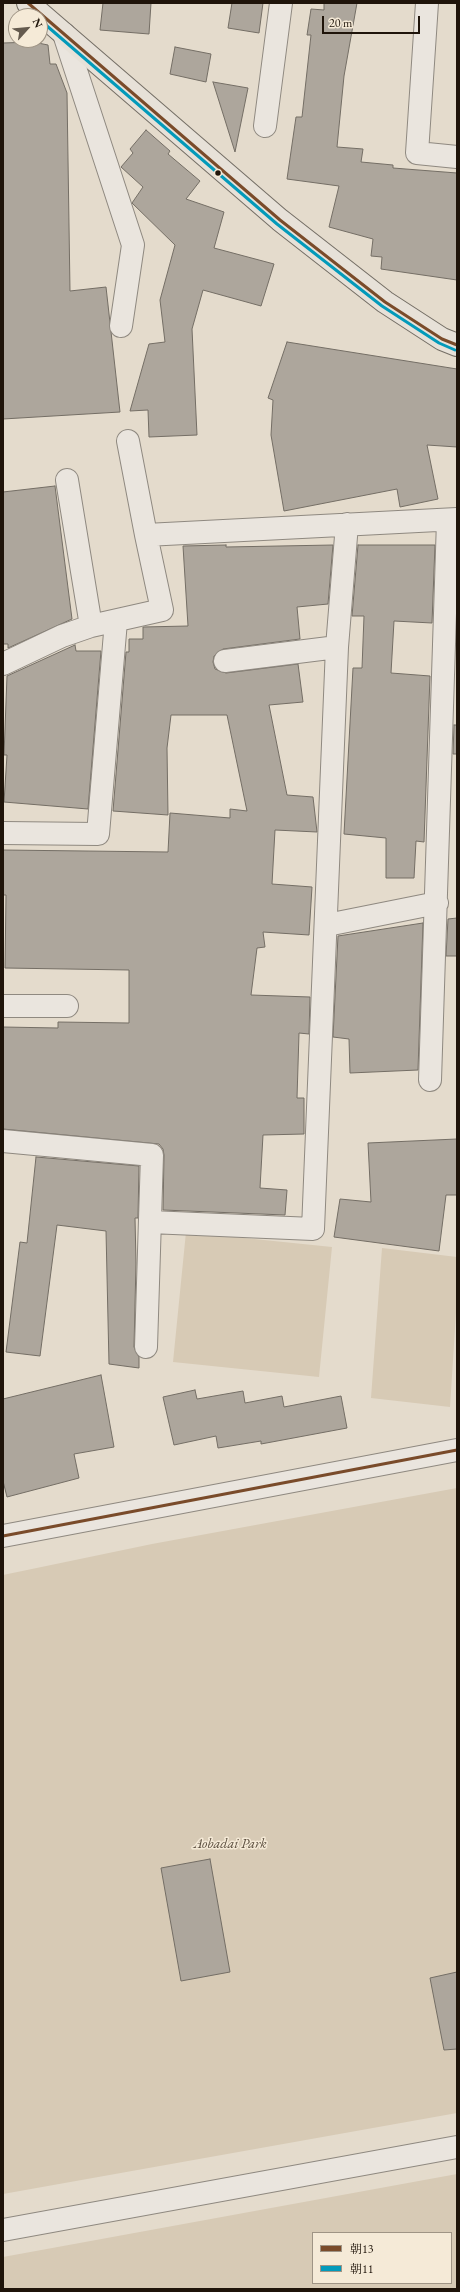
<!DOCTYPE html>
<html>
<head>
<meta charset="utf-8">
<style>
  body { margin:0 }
  #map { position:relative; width:460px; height:2292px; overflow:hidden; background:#e4dbcc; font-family:"EB Garamond","Noto Serif JP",serif }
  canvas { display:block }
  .frame { position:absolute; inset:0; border:4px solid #1f140a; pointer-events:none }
  .legend { position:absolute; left:312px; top:2232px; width:140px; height:52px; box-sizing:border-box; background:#f5ead7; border:1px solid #9f9485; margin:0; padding:5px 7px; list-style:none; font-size:12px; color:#1f140a }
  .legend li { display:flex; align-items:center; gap:8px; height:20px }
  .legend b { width:20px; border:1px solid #9f9485 }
  .north { position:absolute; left:8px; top:8px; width:40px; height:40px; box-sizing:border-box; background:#f5ead7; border:1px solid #9f9485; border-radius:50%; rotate:63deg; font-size:11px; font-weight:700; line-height:16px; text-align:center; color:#1f140a }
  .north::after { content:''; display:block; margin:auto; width:14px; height:18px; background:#645a4e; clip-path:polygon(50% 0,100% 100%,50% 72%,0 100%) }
  .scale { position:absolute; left:322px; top:16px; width:98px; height:18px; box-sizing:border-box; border:2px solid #1f140a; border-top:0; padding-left:5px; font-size:12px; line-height:14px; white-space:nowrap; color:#1f140a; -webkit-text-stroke:3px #f5ead7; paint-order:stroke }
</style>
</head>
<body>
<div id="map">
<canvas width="460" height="2292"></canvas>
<div class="frame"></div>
<ul class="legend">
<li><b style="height:5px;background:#7a4b2a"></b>朝13</li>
<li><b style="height:5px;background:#039aba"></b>朝11</li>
</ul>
<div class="north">N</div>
<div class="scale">20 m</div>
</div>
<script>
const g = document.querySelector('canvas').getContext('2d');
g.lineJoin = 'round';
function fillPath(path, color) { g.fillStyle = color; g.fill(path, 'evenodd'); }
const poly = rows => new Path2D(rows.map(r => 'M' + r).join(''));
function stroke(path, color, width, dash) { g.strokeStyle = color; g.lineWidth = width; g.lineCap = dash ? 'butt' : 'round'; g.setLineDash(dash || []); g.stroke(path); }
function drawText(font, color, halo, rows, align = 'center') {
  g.font = font + ' "EB Garamond",serif'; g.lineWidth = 3; g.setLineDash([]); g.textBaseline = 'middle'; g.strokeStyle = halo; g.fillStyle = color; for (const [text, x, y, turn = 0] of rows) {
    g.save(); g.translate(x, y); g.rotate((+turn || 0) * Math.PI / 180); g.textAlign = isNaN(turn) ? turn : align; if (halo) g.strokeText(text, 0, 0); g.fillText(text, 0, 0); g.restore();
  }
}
fillPath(poly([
  [186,1232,332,1247,319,1377,173,1362],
  [382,1248,457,1257,457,1297,450,1407,371,1398],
  [457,1488,457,2113,3,2194,3,1575,152,1544],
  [457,2174,457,2289,3,2289,3,2257],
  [313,2233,451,2233,451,2283,313,2283]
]), '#d7cab5');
const building = poly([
  [103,3,151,3,149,34,100,30,103,3],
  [232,3,263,3,259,33,228,28,232,3],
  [324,3,357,3,344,76,337,147,363,149,361,162,393,165,393,168,457,173,457,280,381,269,382,257,371,256,373,239,329,227,339,186,287,179,296,117,302,117,311,35,307,35,311,9,324,10,324,3],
  [33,42,48,45,50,64,56,64,67,93,70,291,106,287,120,412,3,419,3,43,33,42],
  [175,47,211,54,206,82,170,74,175,47],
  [213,82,248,88,235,152,213,82],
  [146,130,170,151,168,154,200,181,186,199,224,212,214,248,274,264,261,306,203,290,192,329,197,435,149,437,148,410,130,411,149,344,165,342,160,300,175,245,132,203,143,187,121,167,133,153,130,149,146,130],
  [287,342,457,369,457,447,427,445,438,499,400,507,397,489,284,511,271,435,273,400,268,398,287,342],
  [55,486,72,619,8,648,8,644,3,644,3,492,55,486],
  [226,545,226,547,333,545,328,604,297,607,300,639,223,649,214,656,213,662,215,669,226,673,298,664,303,702,269,705,287,795,313,797,317,832,275,830,272,884,312,887,309,935,263,932,265,947,257,948,251,995,310,997,309,1034,299,1033,297,1098,304,1098,304,1134,263,1135,260,1188,287,1190,285,1215,163,1210,164,1155,163,1149,159,1144,3,1129,3,1027,58,1028,58,1022,129,1023,129,970,5,968,6,895,3,895,3,850,168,852,170,813,230,818,230,809,247,811,227,715,171,715,167,748,168,815,113,811,126,652,129,652,129,639,143,639,143,627,188,626,183,546,226,545],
  [358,545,435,545,432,623,394,621,391,673,430,676,424,842,416,841,414,878,386,878,386,838,344,834,353,668,362,668,364,616,352,616,358,545],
  [75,645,76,651,101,651,88,809,4,802,7,755,4,755,7,676,75,645],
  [454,725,457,725,457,754,453,754,454,725],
  [457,918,457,956,446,956,448,919,457,918],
  [423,923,418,1070,350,1073,349,1039,333,1037,338,936,423,923],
  [457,1139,457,1195,446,1195,439,1251,334,1237,340,1199,371,1202,368,1143,457,1139],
  [36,1157,139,1166,138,1218,135,1218,136,1263,134,1347,139,1357,139,1368,109,1364,106,1231,57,1225,40,1356,6,1352,20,1242,27,1243,36,1157],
  [101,1375,114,1447,74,1454,79,1478,7,1497,3,1481,3,1399,101,1375],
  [195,1390,197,1399,243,1391,245,1403,282,1396,284,1407,341,1396,347,1428,261,1444,261,1441,218,1448,216,1436,174,1445,163,1397,195,1390],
  [210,1859,230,1972,181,1981,161,1868,210,1859],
  [457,1972,457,2049,444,2050,430,1978,457,1972]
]);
fillPath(building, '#ada69c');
stroke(building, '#746e65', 1);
const minor = poly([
  [427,3,417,153,457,157],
  [64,34,133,245,121,326],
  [265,126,281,3],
  [128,441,146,535],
  [67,480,91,626],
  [225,661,337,647],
  [3,664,62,636,91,626,162,610,146,535,457,519],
  [3,833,98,834,116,621],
  [327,925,437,903],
  [3,1006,67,1006],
  [430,1080,448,520],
  [3,1141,152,1155,146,1347],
  [150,1222,313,1229,337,647,347,524],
  [3,1536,457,1450],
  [3,2230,457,2147]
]);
const major = poly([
  [28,3,280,220,385,302,442,339,457,345]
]);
stroke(minor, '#8f8980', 24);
stroke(major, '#746e65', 24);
stroke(minor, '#eae5de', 22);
stroke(major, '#e7e1d8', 22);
stroke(poly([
  [28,3,280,220,385,302,442,339,457,345],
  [3,1536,457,1450]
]), '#7a4b2a', 3);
stroke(poly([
  [40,20,277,224,382,306,439,343,455,350]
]), '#039aba', 3);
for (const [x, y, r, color] of [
  [218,173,3.5,"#1f140a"]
]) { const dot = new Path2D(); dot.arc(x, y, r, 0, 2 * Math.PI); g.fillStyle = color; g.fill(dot); stroke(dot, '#f5ead7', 1.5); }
drawText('italic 14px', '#5c4f3f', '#f5ead7', [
  ["Aobadai Park",230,1844]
]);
</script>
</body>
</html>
